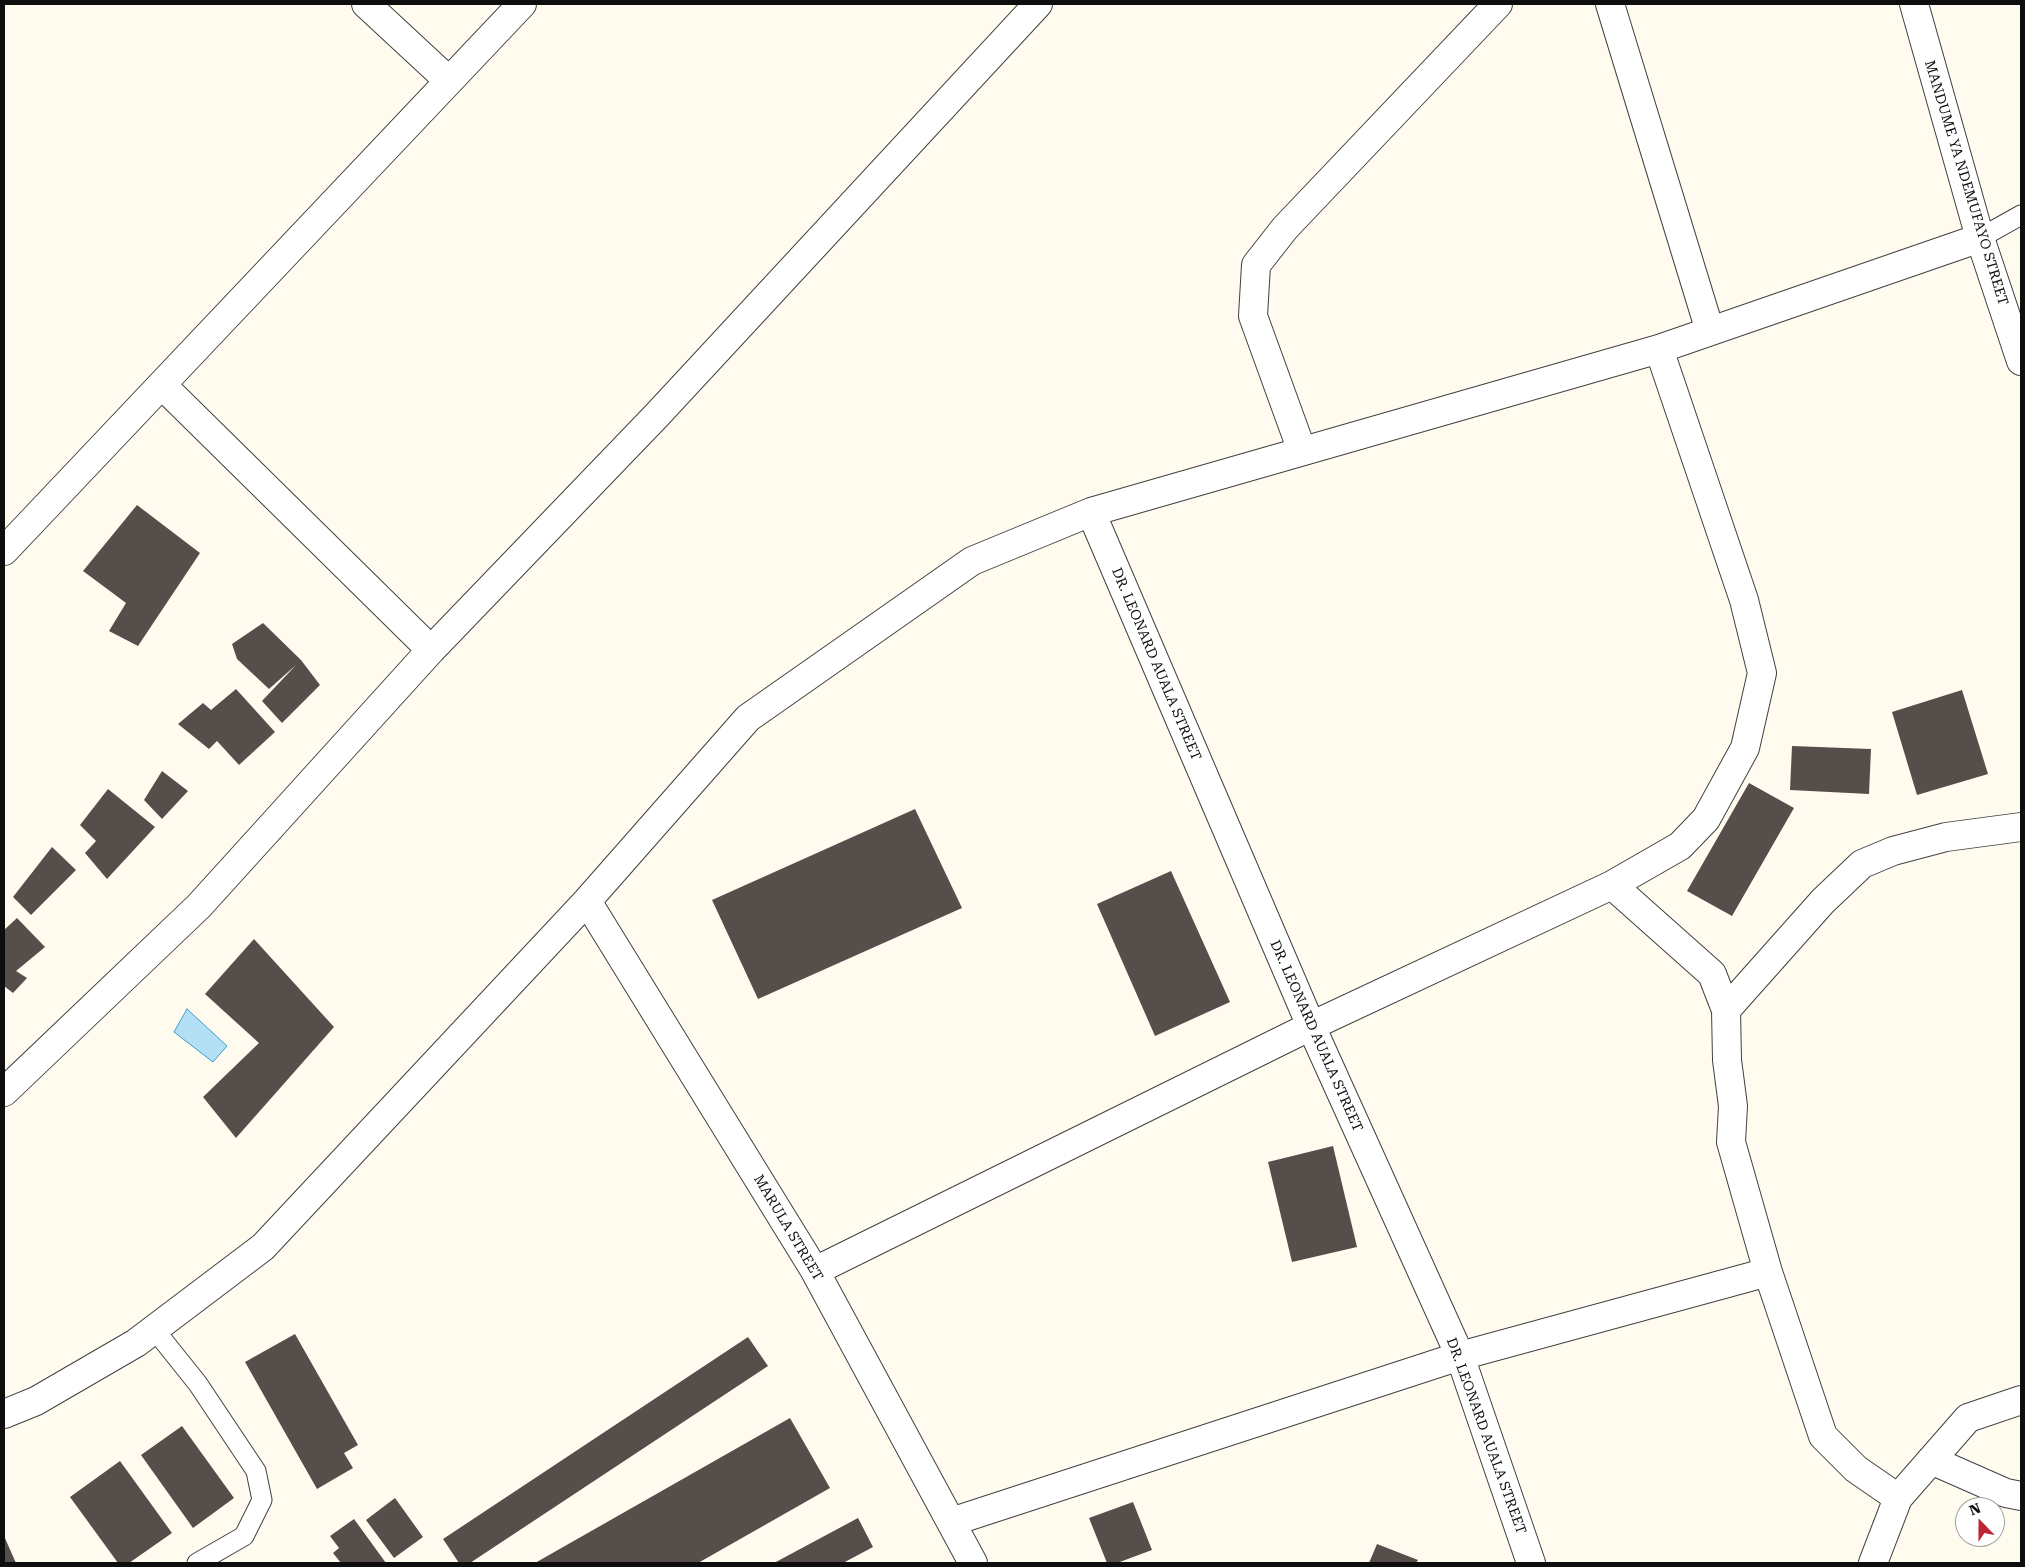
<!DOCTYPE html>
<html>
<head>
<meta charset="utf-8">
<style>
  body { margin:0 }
  #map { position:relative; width:2025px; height:1567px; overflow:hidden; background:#fffbef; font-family:"Roboto Serif",serif }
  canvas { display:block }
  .frame { position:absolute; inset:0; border:5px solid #0e0e0e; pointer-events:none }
  .north { position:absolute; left:1955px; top:1497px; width:50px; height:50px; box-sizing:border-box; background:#fff; border:1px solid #9f9f9f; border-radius:50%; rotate:338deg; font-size:14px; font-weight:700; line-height:20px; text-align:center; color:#0e0e0e }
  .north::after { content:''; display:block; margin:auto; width:18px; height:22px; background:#bd2635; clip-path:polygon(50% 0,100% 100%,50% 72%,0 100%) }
</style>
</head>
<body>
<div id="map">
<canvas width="2025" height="1567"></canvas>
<div class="frame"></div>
<div class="north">N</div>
</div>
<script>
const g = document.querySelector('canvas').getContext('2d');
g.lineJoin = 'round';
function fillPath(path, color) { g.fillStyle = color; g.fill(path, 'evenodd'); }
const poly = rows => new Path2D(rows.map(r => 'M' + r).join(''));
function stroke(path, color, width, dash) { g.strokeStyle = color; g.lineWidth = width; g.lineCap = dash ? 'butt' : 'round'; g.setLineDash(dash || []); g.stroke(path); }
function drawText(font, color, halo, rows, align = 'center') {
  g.font = font + ' "Roboto Serif",serif'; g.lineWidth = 5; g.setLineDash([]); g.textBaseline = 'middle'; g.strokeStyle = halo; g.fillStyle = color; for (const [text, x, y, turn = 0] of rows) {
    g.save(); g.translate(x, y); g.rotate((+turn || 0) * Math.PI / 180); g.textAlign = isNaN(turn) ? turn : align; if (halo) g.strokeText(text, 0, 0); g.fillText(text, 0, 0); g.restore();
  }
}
const water = poly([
  [187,1009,227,1046,213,1062,174,1032,187,1009]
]);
fillPath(water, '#b4e0f6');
stroke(water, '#3b9acc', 1);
fillPath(poly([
  [137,505,200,553,138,646,109,631,126,603,83,571],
  [263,623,301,660,320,685,282,723,262,701,296,665,269,689,237,659,232,644],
  [236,689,275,732,239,765,217,741,209,749,178,724,203,703,211,710],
  [1962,690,1988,774,1917,795,1892,712],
  [1792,746,1871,749,1869,794,1790,790],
  [162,771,188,791,162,819,144,800],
  [1749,783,1794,808,1732,916,1687,891],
  [108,789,155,827,107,879,85,853,96,841,80,825],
  [915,809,962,908,758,999,712,900],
  [52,847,76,870,31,915,13,897],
  [1171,871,1230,1002,1155,1036,1097,904],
  [17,918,45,947,16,971,27,978,13,993,4,986,4,930],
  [254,939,334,1027,236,1138,203,1097,259,1043,205,994],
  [1333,1146,1357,1247,1292,1262,1268,1162],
  [295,1334,358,1445,344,1453,353,1468,317,1489,245,1362],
  [748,1337,768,1366,470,1563,459,1563,443,1539],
  [790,1418,830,1488,698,1563,535,1563],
  [182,1426,234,1498,193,1528,141,1455],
  [120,1461,172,1533,129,1563,118,1563,70,1497],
  [395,1498,423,1537,394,1558,366,1520],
  [1133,1502,1152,1550,1117,1563,1107,1563,1089,1518],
  [858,1518,873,1547,843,1563,774,1563],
  [354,1519,386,1563,341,1563,333,1553,339,1548,330,1536],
  [4,1536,16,1563,4,1563],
  [1377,1544,1418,1560,1416,1563,1369,1563]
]), '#564e4a');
const lane = poly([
  [1980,238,2021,215],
  [154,1329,198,1384,256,1471,262,1500,244,1536,197,1563]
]);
const street = poly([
  [366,4,449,81],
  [1610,4,1710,331],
  [1914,4,1980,238,2021,361],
  [162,385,431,650],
  [1302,451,1253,316,1256,265,1285,228,1498,4],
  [1091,512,1311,1026,1460,1356,1531,1563],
  [4,551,522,4],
  [1612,885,1712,974,1726,1010,1727,1060,1733,1106,1731,1142,1768,1272,1823,1436,1856,1469,1898,1498],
  [587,901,815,1271,973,1563],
  [1726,1010,1823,901,1862,864,1893,851,1946,837,2021,827],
  [4,1092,199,906,431,650,658,414,1038,4],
  [815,1271,1311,1026,1612,885,1680,846,1706,819,1745,748,1762,673,1744,600,1659,349],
  [4,1414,36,1401,136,1343,263,1247,587,901,748,718,972,561,1091,512,1659,349,1980,238],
  [1931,1460,2006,1493,2021,1496],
  [951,1522,1460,1356,1768,1272],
  [1873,1563,1898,1498,1968,1418,2021,1400]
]);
stroke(lane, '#414141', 21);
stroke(street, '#414141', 30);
stroke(lane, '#fff', 19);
stroke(street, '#fff', 28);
drawText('14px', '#0e0e0e', '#fff', [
  ["MANDUME YA NDEMUFAYO STREET",1966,183,73],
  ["DR. LEONARD AUALA STREET",1156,664,67],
  ["DR. LEONARD AUALA STREET",1316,1036,66],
  ["MARULA STREET",788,1228,59],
  ["DR. LEONARD AUALA STREET",1486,1436,70]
]);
</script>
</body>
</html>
